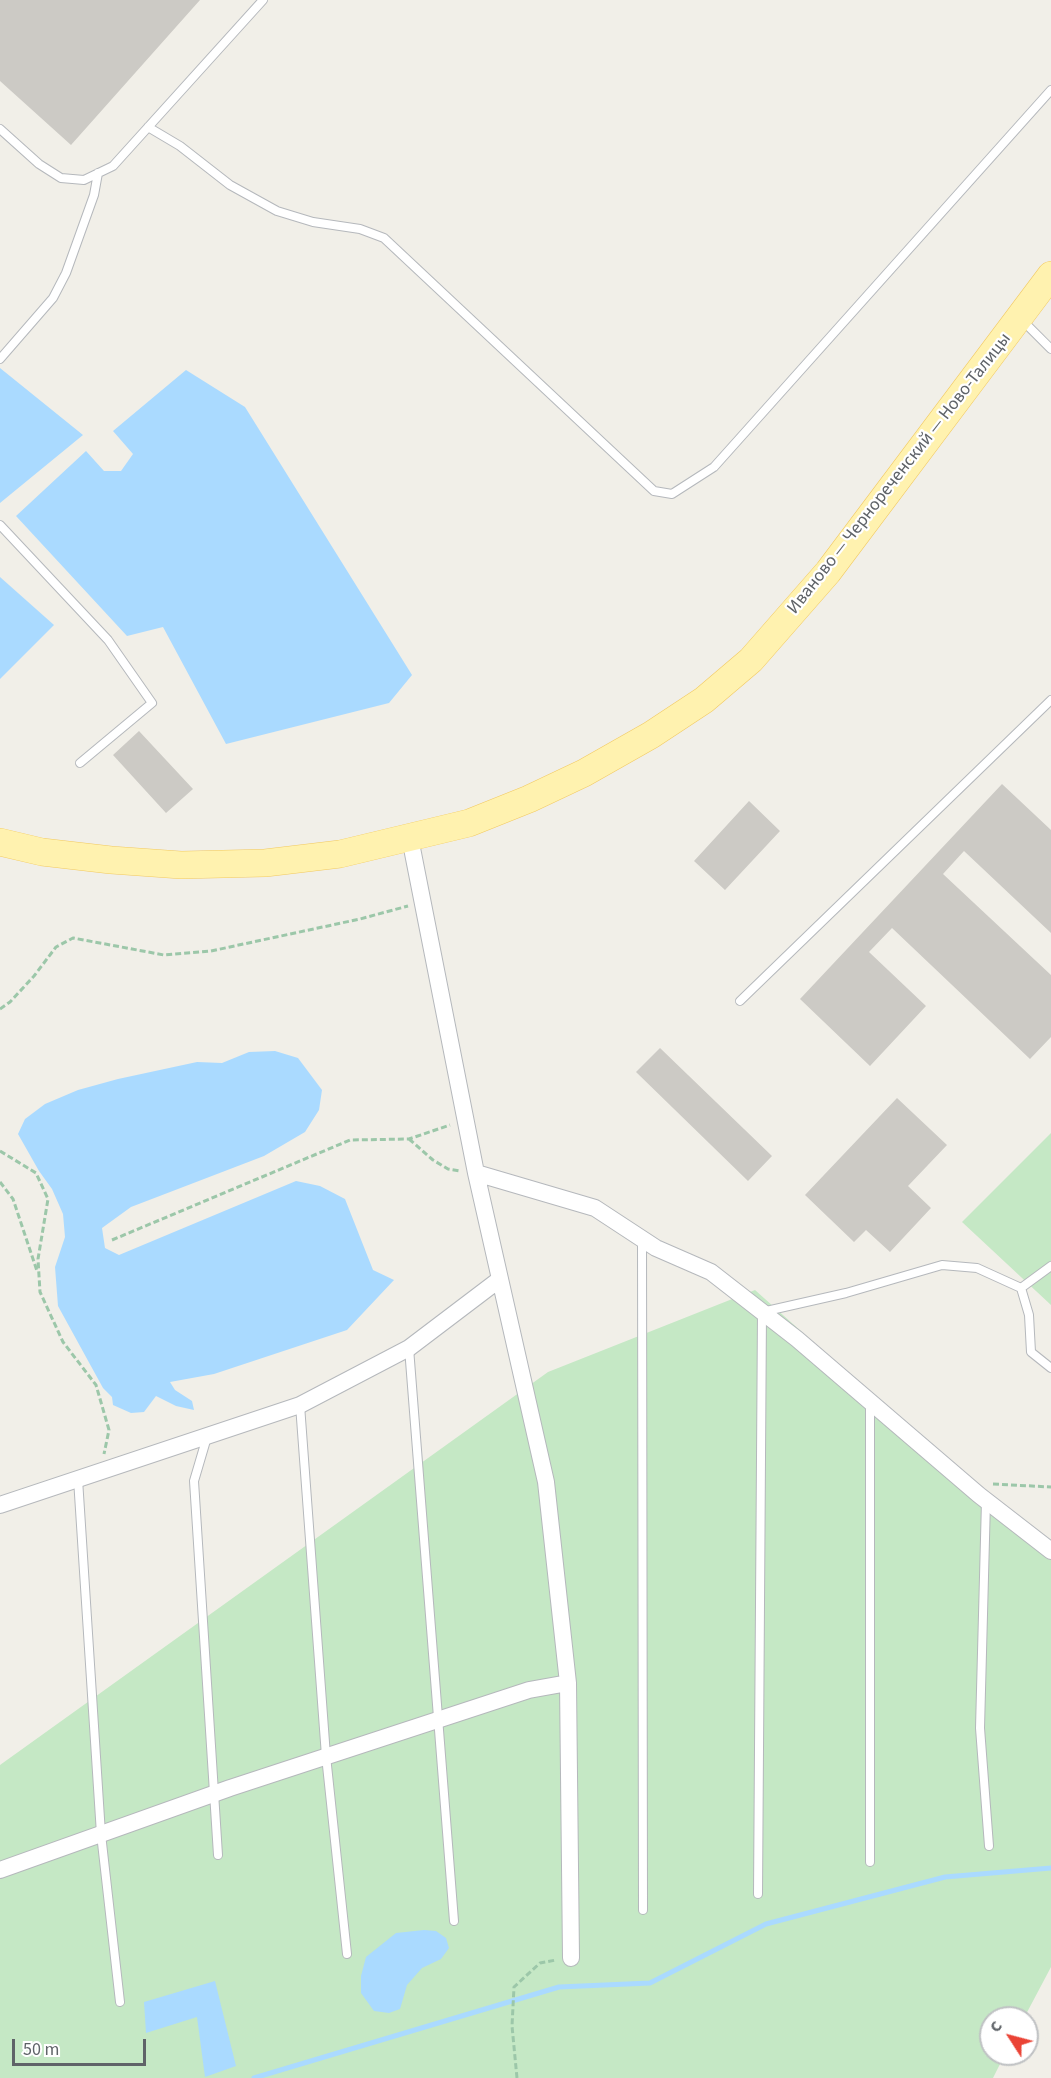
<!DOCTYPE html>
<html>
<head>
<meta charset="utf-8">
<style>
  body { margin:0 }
  #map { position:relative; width:1051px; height:2078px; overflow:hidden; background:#f1efe8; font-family:"Source Sans 3",sans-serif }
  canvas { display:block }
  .north { position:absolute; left:979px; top:2006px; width:60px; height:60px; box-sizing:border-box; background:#fff; border:2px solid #bfc1c3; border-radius:50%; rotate:306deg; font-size:16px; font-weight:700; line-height:24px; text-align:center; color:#5f6368 }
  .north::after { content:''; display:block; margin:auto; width:21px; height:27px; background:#ea4335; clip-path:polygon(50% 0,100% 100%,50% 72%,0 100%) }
  .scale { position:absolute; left:12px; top:2039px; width:134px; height:27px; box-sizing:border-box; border:3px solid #5f6368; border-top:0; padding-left:8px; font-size:18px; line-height:21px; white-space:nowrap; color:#5f6368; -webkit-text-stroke:4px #fff; paint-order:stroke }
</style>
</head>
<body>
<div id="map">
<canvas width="1051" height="2078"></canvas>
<div class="north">С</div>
<div class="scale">50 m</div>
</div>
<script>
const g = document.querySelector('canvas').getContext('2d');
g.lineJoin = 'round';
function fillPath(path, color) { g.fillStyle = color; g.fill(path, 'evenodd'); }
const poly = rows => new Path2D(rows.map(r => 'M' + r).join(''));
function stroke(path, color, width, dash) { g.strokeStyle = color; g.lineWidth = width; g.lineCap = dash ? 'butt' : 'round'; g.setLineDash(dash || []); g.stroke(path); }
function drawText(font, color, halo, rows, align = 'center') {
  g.font = font + ' "Source Sans 3",sans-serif'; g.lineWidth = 4.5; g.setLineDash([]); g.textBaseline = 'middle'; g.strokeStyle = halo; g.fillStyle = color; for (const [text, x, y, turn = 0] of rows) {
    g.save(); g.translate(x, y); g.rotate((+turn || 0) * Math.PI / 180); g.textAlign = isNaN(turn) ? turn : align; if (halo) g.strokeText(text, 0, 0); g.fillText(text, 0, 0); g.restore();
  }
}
fillPath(poly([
  [1051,1133,1051,1305,962,1222],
  [755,1290,1051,1555,1051,1967,1024,2018,991,2018,991,2054,1005,2054,993,2078,0,2078,0,1765,548,1372]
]), '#c5e8c5');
fillPath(poly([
  [0,368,83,435,0,503],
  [186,370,245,407,412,675,389,703,226,744,163,627,127,636,16,516,86,451,104,471,121,471,133,454,113,431],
  [0,577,54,625,0,679],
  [275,1051,298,1058,322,1090,319,1110,305,1132,264,1156,131,1207,102,1228,105,1248,119,1255,296,1181,320,1186,345,1199,373,1270,394,1280,347,1330,214,1374,170,1382,175,1390,192,1401,194,1410,176,1406,156,1396,144,1412,131,1413,113,1405,112,1397,103,1388,58,1306,55,1267,65,1237,63,1214,52,1189,39,1171,18,1134,25,1119,45,1104,78,1090,118,1079,197,1062,222,1063,249,1052],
  [424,1930,436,1931,446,1938,449,1948,441,1959,422,1968,407,1985,400,2009,389,2013,374,2011,361,1993,361,1976,366,1957,396,1933],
  [215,1981,236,2066,205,2077,197,2017,146,2033,144,2002]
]), '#aadaff');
stroke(poly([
  [254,2078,559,1987,650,1983,766,1924,945,1877,1051,1868]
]), '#aadaff', 5);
fillPath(poly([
  [0,0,200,0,71,145,0,81],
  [139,731,193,789,166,813,113,755],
  [1002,784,1051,830,1051,933,964,851,943,874,1051,975,1051,1037,1030,1059,892,928,869,952,926,1006,870,1066,800,999],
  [749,801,780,831,725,890,694,861],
  [660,1048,772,1156,748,1181,636,1072],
  [897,1098,947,1145,908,1186,931,1208,890,1252,866,1230,854,1242,805,1195]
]), '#cccac5');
const service = poly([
  [148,127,180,146,230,185,277,211,313,222,360,229,384,238,654,491,672,494,714,467,1051,90],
  [0,129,39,164,61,178,84,180,113,166,263,0],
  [1022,320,1051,349],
  [0,359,53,298,66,273,94,195,98,173],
  [0,525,108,640,152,703,80,763],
  [740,1001,1051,700],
  [642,1239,643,1910],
  [1021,1288,1029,1315,1031,1352,1051,1368],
  [409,1348,454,1921],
  [870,1402,870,1862],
  [300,1405,326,1756,347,1954],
  [207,1437,194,1481,218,1855],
  [78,1479,101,1834,120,2002],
  [986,1501,980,1728,989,1846],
  [758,1894,762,1312,846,1293,942,1265,977,1268,1021,1288,1051,1266]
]);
const minor = poly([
  [410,838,476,1173,546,1482,568,1683,571,1958],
  [476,1173,595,1208,656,1248,711,1272,797,1339,979,1495,1051,1551],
  [0,1505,300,1405,409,1348,500,1279],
  [0,1870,230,1788,529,1690,568,1683]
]);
const primary = poly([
  [0,842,42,852,111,860,181,865,265,863,340,854,469,823,529,799,584,773,651,735,704,700,751,660,828,572,1051,275]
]);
stroke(service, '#b5b8bc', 10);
stroke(minor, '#b5b8bc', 18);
stroke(primary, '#f2c960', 28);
stroke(poly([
  [0,1009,10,1002,34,976,56,947,73,938,164,955,211,951,360,919,408,906],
  [409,1139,433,1160,448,1169,460,1171],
  [0,1151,36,1173,48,1199,38,1259,40,1292,63,1342,96,1385,109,1430,104,1454],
  [0,1182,13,1199,37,1271],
  [112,1240,350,1140,409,1139,450,1125],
  [993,1484,1051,1487],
  [517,2078,512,2026,514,1987,540,1963,556,1960]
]), '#9cc7a9', 3, [6, 3]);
stroke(service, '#fff', 8);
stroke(minor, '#fff', 16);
stroke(primary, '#fff2af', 27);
drawText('18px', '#5f6368', '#fff', [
  ["Иваново — Чернореченский — Ново-Талицы",900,474,-52]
]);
</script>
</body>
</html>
